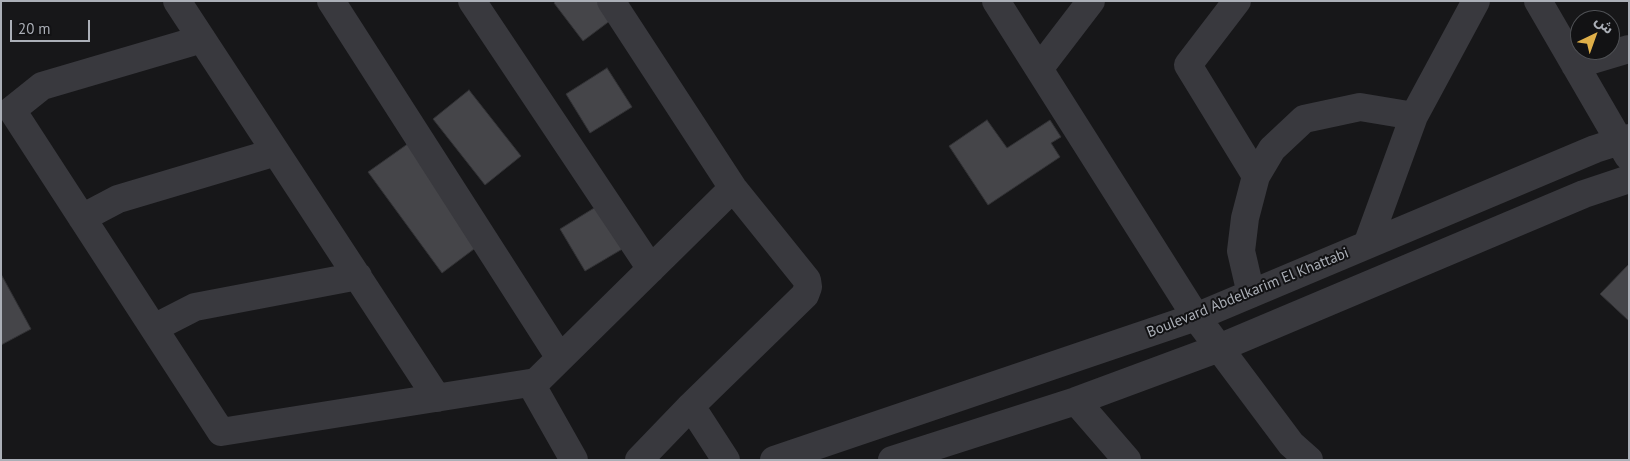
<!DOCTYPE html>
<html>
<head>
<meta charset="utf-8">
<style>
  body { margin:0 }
  #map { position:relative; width:1630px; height:461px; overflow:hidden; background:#171719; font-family:"PT Sans","Noto Sans Arabic",sans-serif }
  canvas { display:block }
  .frame { position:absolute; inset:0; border:2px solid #abafb7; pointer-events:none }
  .north { position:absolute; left:1570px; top:10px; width:50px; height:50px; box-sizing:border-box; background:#121214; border:1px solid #4f5155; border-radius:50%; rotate:42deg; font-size:14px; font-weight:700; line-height:20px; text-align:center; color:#abafb7 }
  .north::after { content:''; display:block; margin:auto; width:18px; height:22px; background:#dfaf49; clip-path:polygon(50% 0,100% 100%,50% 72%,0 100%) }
  .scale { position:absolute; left:10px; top:20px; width:80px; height:22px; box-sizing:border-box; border:2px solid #abafb7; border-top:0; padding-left:6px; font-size:15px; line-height:18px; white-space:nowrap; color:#abafb7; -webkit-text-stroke:4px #121214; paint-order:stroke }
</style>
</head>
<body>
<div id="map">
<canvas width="1630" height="461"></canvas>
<div class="frame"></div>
<div class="north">ش</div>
<div class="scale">20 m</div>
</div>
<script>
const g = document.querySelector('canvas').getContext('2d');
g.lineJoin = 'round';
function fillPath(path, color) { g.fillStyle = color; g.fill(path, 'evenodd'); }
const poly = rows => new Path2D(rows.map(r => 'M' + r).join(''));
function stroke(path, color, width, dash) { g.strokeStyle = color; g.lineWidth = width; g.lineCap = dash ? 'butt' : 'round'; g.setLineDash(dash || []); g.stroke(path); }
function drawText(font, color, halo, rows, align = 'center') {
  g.font = font + ' "PT Sans",sans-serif'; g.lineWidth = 4; g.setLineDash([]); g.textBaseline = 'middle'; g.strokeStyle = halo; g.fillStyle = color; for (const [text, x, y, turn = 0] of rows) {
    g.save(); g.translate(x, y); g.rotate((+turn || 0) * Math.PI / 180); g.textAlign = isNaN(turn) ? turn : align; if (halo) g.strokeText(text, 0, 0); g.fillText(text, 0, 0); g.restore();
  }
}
const building = poly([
  [556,1,604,1,615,17,583,41,554,3,556,1],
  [607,68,632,107,590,133,566,94,607,68],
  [469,90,521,156,485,185,433,119,469,90],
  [987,120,1007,148,1050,120,1061,137,1051,143,1060,157,988,205,949,146,987,120],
  [409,143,478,246,442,273,368,172,409,143],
  [599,205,624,248,585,271,560,229,599,205],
  [1629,264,1629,321,1600,294,1629,264],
  [1,274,31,329,1,345,1,274]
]);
fillPath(building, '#454549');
stroke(building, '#323235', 1);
stroke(poly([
  [177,1,437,398],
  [331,1,560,358],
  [472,1,651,269],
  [611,1,733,188,807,280,808,287,805,295,691,406,639,460],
  [996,1,1196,317,1291,444,1309,460],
  [1237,1,1188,65,1256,176],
  [1538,1,1628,156],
  [202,39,42,86,12,110,221,432,536,382],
  [1575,65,1629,49],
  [1039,69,1091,1],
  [82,218,118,199,276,152],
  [1367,245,1414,116,1476,1],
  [1251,294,1241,251,1245,218,1256,176,1272,149,1304,119,1360,107,1414,116],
  [154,328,195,307,358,276],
  [1076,401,1127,460],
  [691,406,726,460],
  [574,460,535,391,536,382,733,188],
  [774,460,1196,317,1595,149,1629,138],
  [892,460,1076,401,1219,348,1584,194,1629,179]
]), '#39393e', 28);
drawText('15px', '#abafb7', '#121214', [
  ["Boulevard Abdelkarim El Khattabi",1248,293,-22]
]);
</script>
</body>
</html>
